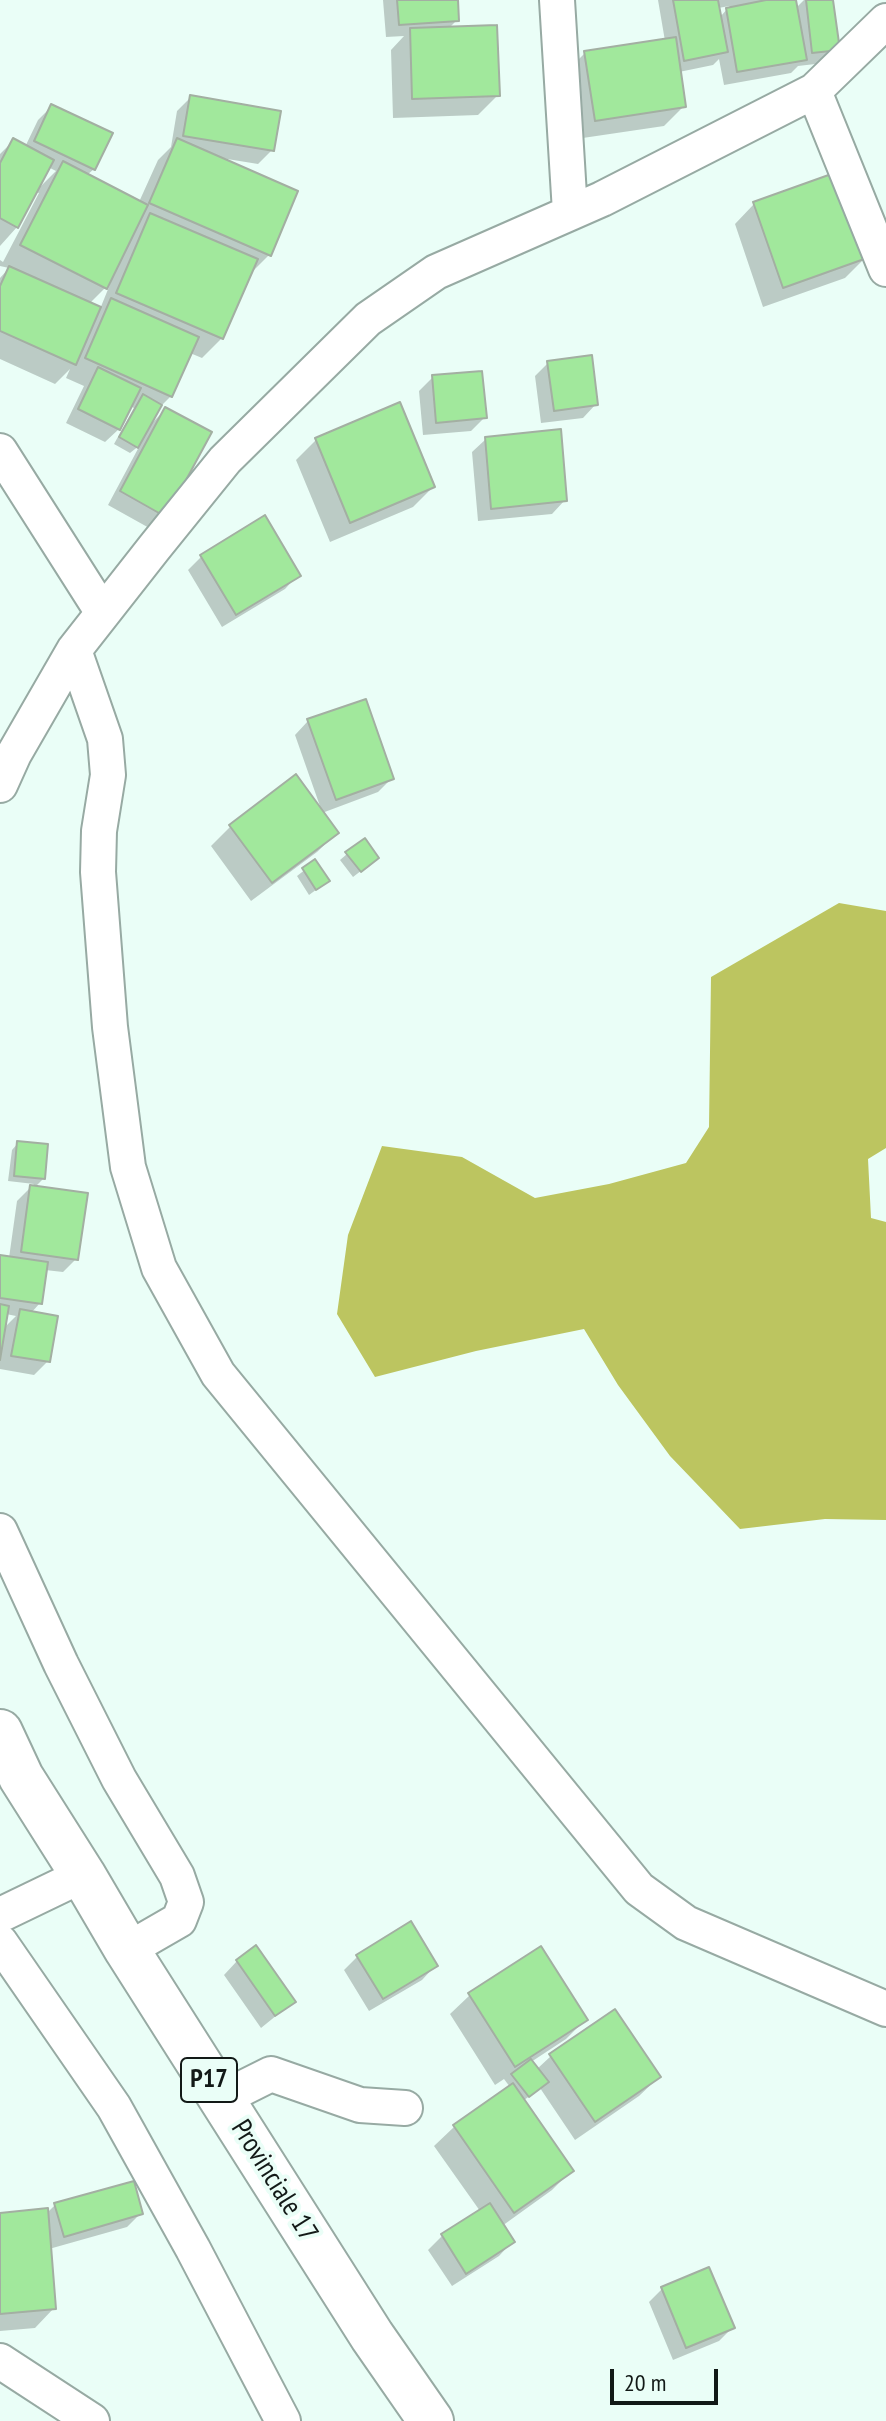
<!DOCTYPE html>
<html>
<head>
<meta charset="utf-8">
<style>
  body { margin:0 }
  #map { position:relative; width:886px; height:2421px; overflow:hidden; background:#eafef7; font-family:"PT Sans Narrow",sans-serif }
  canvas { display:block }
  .scale { position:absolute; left:610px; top:2369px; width:108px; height:36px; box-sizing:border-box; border:4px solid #121917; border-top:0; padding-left:10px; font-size:24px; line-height:28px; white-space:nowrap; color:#121917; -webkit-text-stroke:6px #eafef7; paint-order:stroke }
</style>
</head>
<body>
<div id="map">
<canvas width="886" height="2421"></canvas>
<div class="scale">20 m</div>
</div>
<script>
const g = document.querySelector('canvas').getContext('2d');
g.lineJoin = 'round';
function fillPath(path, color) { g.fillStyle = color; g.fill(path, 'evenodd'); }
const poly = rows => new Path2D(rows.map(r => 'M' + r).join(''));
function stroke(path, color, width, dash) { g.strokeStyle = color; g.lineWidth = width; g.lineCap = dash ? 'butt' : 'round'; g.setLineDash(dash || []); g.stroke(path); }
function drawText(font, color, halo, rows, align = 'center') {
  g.font = font + ' "PT Sans Narrow",sans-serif'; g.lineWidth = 8; g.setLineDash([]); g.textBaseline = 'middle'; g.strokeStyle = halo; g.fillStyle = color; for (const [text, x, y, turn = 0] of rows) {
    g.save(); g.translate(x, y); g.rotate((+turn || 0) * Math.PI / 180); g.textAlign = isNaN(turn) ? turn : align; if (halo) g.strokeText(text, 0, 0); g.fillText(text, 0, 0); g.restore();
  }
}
fillPath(poly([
  [839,903,886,911,886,1148,868,1159,871,1218,886,1222,886,1520,825,1519,740,1529,670,1456,618,1385,584,1329,476,1351,375,1377,337,1314,348,1235,382,1146,462,1157,535,1198,609,1184,686,1163,709,1127,711,977]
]), '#bcc560');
fillPath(poly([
  [383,0,456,0,457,20,448,29,498,95,478,115,393,118,391,50,404,36,386,37],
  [658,0,763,0,760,3,794,0,796,8,804,0,831,0,838,49,824,63,798,66,791,73,724,85,719,59,713,65,679,72,684,106,664,126,576,139,565,73,585,53,665,41],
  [730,6,720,17,718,8],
  [191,97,272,150,258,164,221,158,296,192,269,255,248,276,222,338,202,358,190,353,171,396,158,409,150,425,166,409,209,433,151,529,108,505,140,445,130,453,114,444,134,408,130,406,119,429,105,442,66,423,84,386,66,378,70,369,55,384,0,359,0,278,9,268,0,266,0,260,3,262,39,193,35,192,17,227,0,246,0,154,13,141,25,147,38,120,52,106,94,169,87,175,139,202,158,160,171,147,177,111],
  [48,167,56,171,37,190],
  [111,282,100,309,89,304],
  [754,204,865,258,845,278,763,307,735,224],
  [548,363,596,404,583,418,541,423,535,376],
  [433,377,485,417,471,431,423,435,419,391],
  [399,404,433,487,413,507,330,542,296,460,316,440],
  [486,439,565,500,552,514,478,521,472,452],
  [201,557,298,575,285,589,222,627,188,570],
  [308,721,392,778,378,792,322,813,337,833,317,852,251,901,211,846,231,826,321,809,295,735],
  [347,854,370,864,353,877,340,860],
  [315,862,328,881,309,895,297,876],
  [18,1143,44,1178,34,1188,76,1259,63,1272,45,1270,40,1303,31,1313,48,1361,34,1375,0,1369,0,1257,9,1258,17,1201,34,1184,8,1181,12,1150],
  [6,1314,16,1316,4,1328],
  [358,1956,435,1966,422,1980,369,2011,344,1970],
  [237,1961,293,2002,261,2028,224,1975],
  [470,1995,585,2020,566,2039,531,2062,537,2069,551,2056,659,2077,639,2096,575,2140,540,2088,523,2101,571,2171,552,2190,502,2226,512,2242,499,2256,452,2286,428,2250,442,2236,480,2211,434,2146,454,2127,510,2087,504,2079,495,2085,450,2014],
  [55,2205,141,2213,127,2227,49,2249,54,2308,35,2328,0,2331,0,2215,46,2214],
  [662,2289,733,2327,719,2341,673,2360,649,2302]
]), '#0003');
const building = poly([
  [397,0,458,0,459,21,399,25,397,0],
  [673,0,718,0,728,52,684,61,673,0],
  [766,0,796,0,807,60,737,72,726,8,766,0],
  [806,0,833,0,840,50,812,53,806,0],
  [497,25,500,96,412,99,410,28,497,25],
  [676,37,686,107,595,121,584,51,676,37],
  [190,95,281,111,274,151,183,136,190,95],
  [51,104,113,133,95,170,34,141,51,104],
  [13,138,54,160,18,228,0,218,0,163,13,138],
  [177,138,298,191,271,256,149,203,177,138],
  [63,161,148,205,107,289,20,245,63,161],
  [837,172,867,258,783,288,753,202,837,172],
  [150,213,258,259,223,339,116,293,150,213],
  [9,266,101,307,76,365,0,331,0,286,9,266],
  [111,298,199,337,172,397,85,358,111,298],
  [592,355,598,405,554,411,547,361,592,355],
  [98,367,141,388,120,430,78,409,98,367],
  [482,371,487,418,436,423,432,375,482,371],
  [143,394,162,405,138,448,119,437,143,394],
  [400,402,435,487,350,523,315,438,400,402],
  [165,407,212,432,166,517,120,491,165,407],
  [561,429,567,501,491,509,485,437,561,429],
  [265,515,301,576,236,615,200,555,265,515],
  [366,699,394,779,336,800,307,719,366,699],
  [296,774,339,833,272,883,229,825,296,774],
  [365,838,379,858,361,872,345,852,365,838],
  [315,859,330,881,316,890,302,868,315,859],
  [17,1141,48,1144,45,1179,14,1176,17,1141],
  [30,1185,88,1193,78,1260,21,1252,30,1185],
  [0,1255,48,1262,42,1304,0,1298,0,1255],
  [0,1304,9,1306,0,1360,0,1304],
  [20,1309,58,1316,50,1362,11,1356,20,1309],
  [411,1921,438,1966,383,1999,356,1955,411,1921],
  [256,1945,296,2002,275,2016,236,1960,256,1945],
  [541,1946,588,2020,515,2067,468,1993,541,1946],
  [615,2009,661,2077,595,2122,549,2054,615,2009],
  [531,2059,549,2082,529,2097,511,2074,531,2059],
  [513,2083,574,2171,514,2213,453,2125,513,2083],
  [134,2181,143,2214,64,2237,54,2203,134,2181],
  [490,2203,515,2242,466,2274,441,2234,490,2203],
  [48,2208,56,2309,0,2314,0,2213,48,2208],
  [709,2267,735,2328,686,2348,661,2287,709,2267]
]);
fillPath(building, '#a1e89c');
stroke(building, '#a3afa2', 2);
const street = poly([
  [557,0,570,212],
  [814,91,886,269],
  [0,451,103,613],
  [74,650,105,739,108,775,99,831,98,872,110,1027,128,1167,159,1268,218,1374,639,1889,686,1923,886,2009],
  [0,785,14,754,74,650,154,548,225,460,368,319,436,272,602,199,814,91,886,21],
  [0,1531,61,1664,119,1779,177,1876,186,1902,179,1920,127,1950],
  [0,1915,83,1875],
  [0,1942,114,2107,193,2249,283,2421],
  [221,2099,271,2074,360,2105,405,2108],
  [0,2361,92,2421]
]);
const primary = poly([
  [0,1732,21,1777,83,1875,127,1950,372,2336,431,2421]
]);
stroke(street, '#97aaa3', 38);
stroke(primary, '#97aaa3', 48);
stroke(street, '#fff', 34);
stroke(primary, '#fff', 44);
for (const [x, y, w] of [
  [209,2080,56]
]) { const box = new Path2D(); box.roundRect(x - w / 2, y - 22, w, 44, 6); g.fillStyle = '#eafef7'; g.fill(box); stroke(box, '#121917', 2); }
drawText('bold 26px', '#121917', null, [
  ["P17",209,2080]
]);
drawText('28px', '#121917', '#eafef7', [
  ["Provinciale 17",274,2181,58]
]);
</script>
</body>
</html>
